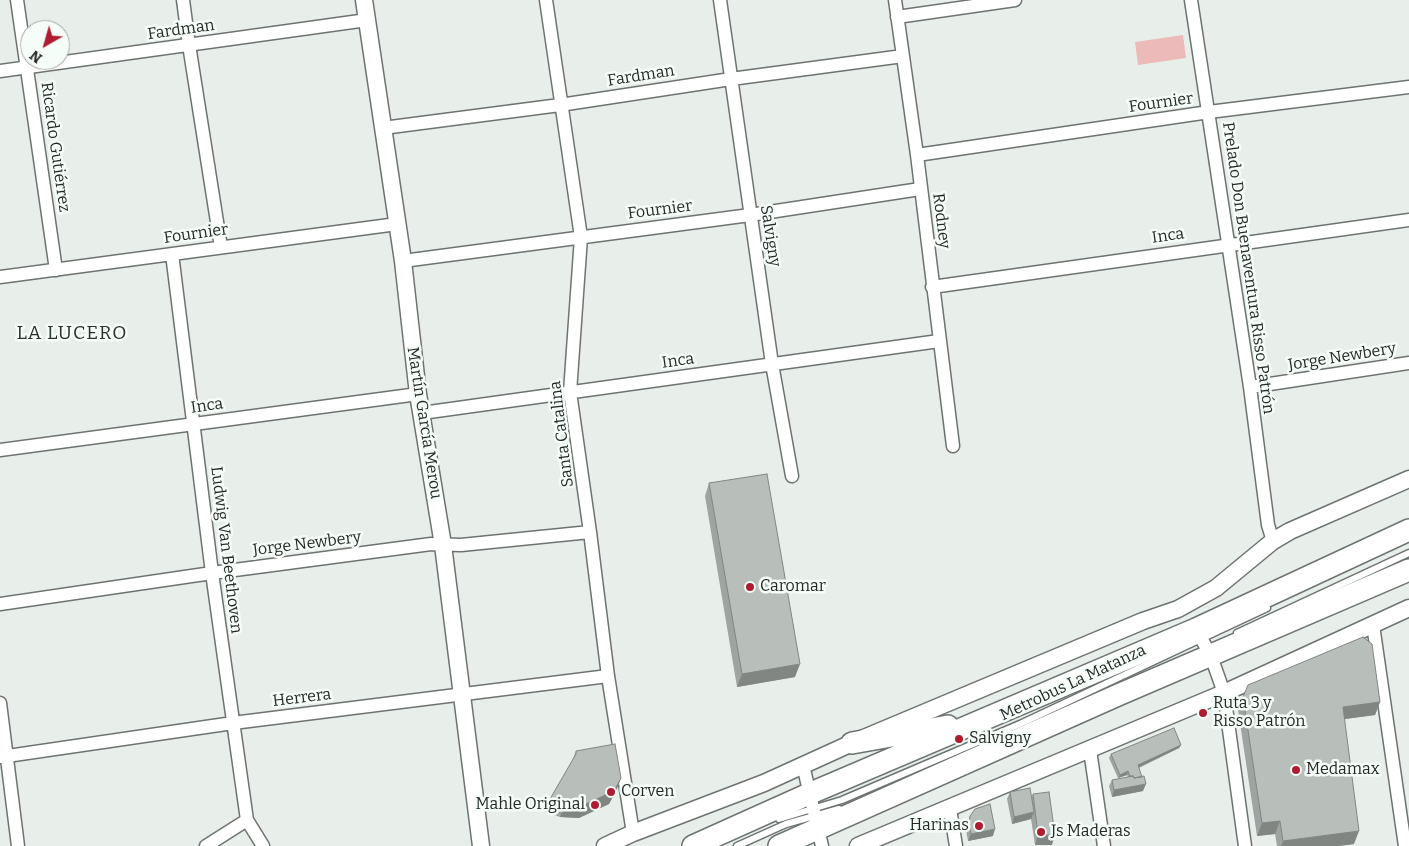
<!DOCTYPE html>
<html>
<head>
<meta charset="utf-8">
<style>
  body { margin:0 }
  #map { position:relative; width:1409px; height:846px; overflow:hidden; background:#e8efeb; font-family:Bitter,serif }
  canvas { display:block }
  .north { position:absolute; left:20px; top:20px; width:50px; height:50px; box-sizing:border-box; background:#f5fdf8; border:1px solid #a2a8a4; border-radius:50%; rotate:218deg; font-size:14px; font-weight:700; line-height:20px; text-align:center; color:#262827 }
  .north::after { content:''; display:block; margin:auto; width:18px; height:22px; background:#af1c32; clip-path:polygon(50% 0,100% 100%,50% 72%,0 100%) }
</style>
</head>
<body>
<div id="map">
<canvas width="1409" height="846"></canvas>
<div class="north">N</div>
</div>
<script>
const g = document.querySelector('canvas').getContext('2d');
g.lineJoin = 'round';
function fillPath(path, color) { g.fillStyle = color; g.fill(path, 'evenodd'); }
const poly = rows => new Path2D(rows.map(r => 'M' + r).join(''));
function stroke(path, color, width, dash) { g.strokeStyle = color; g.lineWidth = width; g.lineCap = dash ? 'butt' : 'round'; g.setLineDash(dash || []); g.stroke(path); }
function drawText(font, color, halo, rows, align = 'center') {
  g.font = font + ' Bitter,serif'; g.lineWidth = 5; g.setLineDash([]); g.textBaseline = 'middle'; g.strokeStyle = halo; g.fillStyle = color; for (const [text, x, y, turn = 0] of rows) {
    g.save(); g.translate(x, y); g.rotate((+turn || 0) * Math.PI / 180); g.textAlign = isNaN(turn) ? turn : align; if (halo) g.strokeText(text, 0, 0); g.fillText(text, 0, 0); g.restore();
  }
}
fillPath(poly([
  [1183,35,1186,58,1138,65,1135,42]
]), '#ebbab9');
const service = poly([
  [1237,633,1409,553],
  [779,819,842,800,1020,724,1267,608],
  [737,846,786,824,839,809]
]);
const minor = poly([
  [17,0,56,270],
  [183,0,189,45,221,247],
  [546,0,581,237,570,392,590,532,608,676,633,833],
  [720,0,772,364,792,476],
  [895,0,917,155,953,446],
  [1191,0,1250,387,1268,525,1273,541],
  [897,17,1015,0],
  [0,71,367,20],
  [383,128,560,105,731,79,903,56],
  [917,155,1209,112,1409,87],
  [172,254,212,573,247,820,263,846],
  [403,261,750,215,920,189],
  [0,277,397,224],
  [932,287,1409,220],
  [1250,387,1409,363],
  [422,413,939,341],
  [0,450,418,394],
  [0,604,212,573,431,544,461,545,590,532],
  [1373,625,1405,846],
  [1196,629,1211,656,1224,693,1245,846],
  [0,703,18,846],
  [1090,750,1104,846],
  [0,757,233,723,608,676],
  [803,765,822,846],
  [950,809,956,846],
  [206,846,247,820]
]);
const tertiary = poly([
  [364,0,403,261,418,394,443,545,481,846],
  [605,846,633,833,764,783,852,743,1143,621,1178,609,1216,588,1273,541,1290,531,1409,479],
  [858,846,1224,693,1409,608]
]);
const trunk = poly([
  [852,743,948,726],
  [693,846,811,793,1196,629,1409,530],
  [779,846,1118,695,1409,570]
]);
stroke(service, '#6d7370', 9);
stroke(minor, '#6d7370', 15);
stroke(tertiary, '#6d7370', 19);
stroke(trunk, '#6d7370', 24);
stroke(service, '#fff', 6);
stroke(minor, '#fff', 12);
stroke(tertiary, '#fff', 16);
stroke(trunk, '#fff', 21);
fillPath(poly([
  [709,483,795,677,737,687,705,496],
  [1243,697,1380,702,1375,715,1344,719,1354,844,1338,846,1277,846,1275,834,1257,836,1238,710],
  [1181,745,1179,748,1139,768,1143,791,1112,797,1109,786,1112,780,1128,777,1127,775,1118,778,1109,758,1111,754],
  [576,751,621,778,616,791,609,804,579,818,560,817,545,812,550,799,572,761],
  [1010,792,1031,798,1033,794,1052,845,1035,845,1031,819,1012,824,1007,799],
  [970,816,993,836,968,841,966,830]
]), '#9ea4a1');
fillPath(poly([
  [800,664,795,677,737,687,742,674],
  [1380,702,1375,715,1338,720,1343,707],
  [1181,745,1179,748,1137,768,1138,765],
  [1128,771,1127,775,1118,778,1120,775],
  [621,778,616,791,609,804,579,818,560,817,565,804],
  [1146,784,1143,791,1112,797,1114,790],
  [1034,812,1031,819,1012,824,1014,817],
  [1280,821,1275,834,1257,836,1262,823],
  [995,829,993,836,968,841,971,834],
  [1359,831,1354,844,1338,846,1281,846,1283,841],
  [1038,835,1055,835,1052,845,1035,845]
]), '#818683');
const building = poly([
  [767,474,800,664,742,674,709,483,767,474],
  [1363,637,1372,644,1380,702,1343,707,1359,831,1283,841,1280,821,1262,823,1243,697,1248,685,1363,637],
  [1174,728,1181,745,1138,765,1142,777,1134,778,1133,776,1130,776,1128,771,1120,775,1111,754,1174,728],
  [615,744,621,778,614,791,584,805,565,804,550,799,576,754,576,751,615,744],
  [1133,776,1134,778,1144,776,1146,784,1114,790,1112,780,1133,776],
  [1030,788,1034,812,1014,817,1010,792,1030,788],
  [1049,792,1055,835,1038,835,1033,794,1049,792],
  [990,804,995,829,971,834,969,823,970,816,975,809,990,804]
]);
fillPath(building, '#b8bfbb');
stroke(building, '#818683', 1);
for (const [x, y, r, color] of [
  [750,587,5,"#af1c32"],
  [1203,713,5,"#af1c32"],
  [959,739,5,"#af1c32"],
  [1296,770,5,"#af1c32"],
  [611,792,5,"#af1c32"],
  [595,805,5,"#af1c32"],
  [979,826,5,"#af1c32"],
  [1041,832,5,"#af1c32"]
]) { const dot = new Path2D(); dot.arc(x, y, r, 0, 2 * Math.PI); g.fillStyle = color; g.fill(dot); stroke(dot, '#f5fdf8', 2); }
drawText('16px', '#262827', '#f5fdf8', [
  ["Fardman",181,30,-8],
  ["Fardman",641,76,-9],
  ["Fournier",1161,103,-8],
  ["Ricardo Gutiérrez",55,147,82],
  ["Fournier",660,210,-7],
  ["Rodney",941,221,83],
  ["Fournier",196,234,-8],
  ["Salvigny",770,236,81],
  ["Inca",1168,236,-8],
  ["Prelado Don Buenaventura Risso Patrón",1248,268,82],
  ["Jorge Newbery",1342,357,-9],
  ["Inca",678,361,-8],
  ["Inca",207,406,-8],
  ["Martín García Merou",424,423,81],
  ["Santa Catalina",562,434,-97],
  ["Jorge Newbery",307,544,-7],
  ["Ludwig Van Beethoven",226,550,83],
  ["Metrobus La Matanza",1073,683,-25],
  ["Herrera",302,698,-7]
]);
drawText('16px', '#262827', '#f5fdf8', [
  ["Caromar",760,587],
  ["Ruta 3 y",1213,704],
  ["Risso Patrón",1213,722],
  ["Salvigny",969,739],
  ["Medamax",1306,770],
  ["Corven",621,792],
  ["Mahle Original",585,805,"right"],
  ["Harinas",969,826,"right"],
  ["Js Maderas",1051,832]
], 'left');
g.letterSpacing = '1px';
drawText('19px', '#2b312e', '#f5fdf8', [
  ["LA LUCERO",72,334]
]);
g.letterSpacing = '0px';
</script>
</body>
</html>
